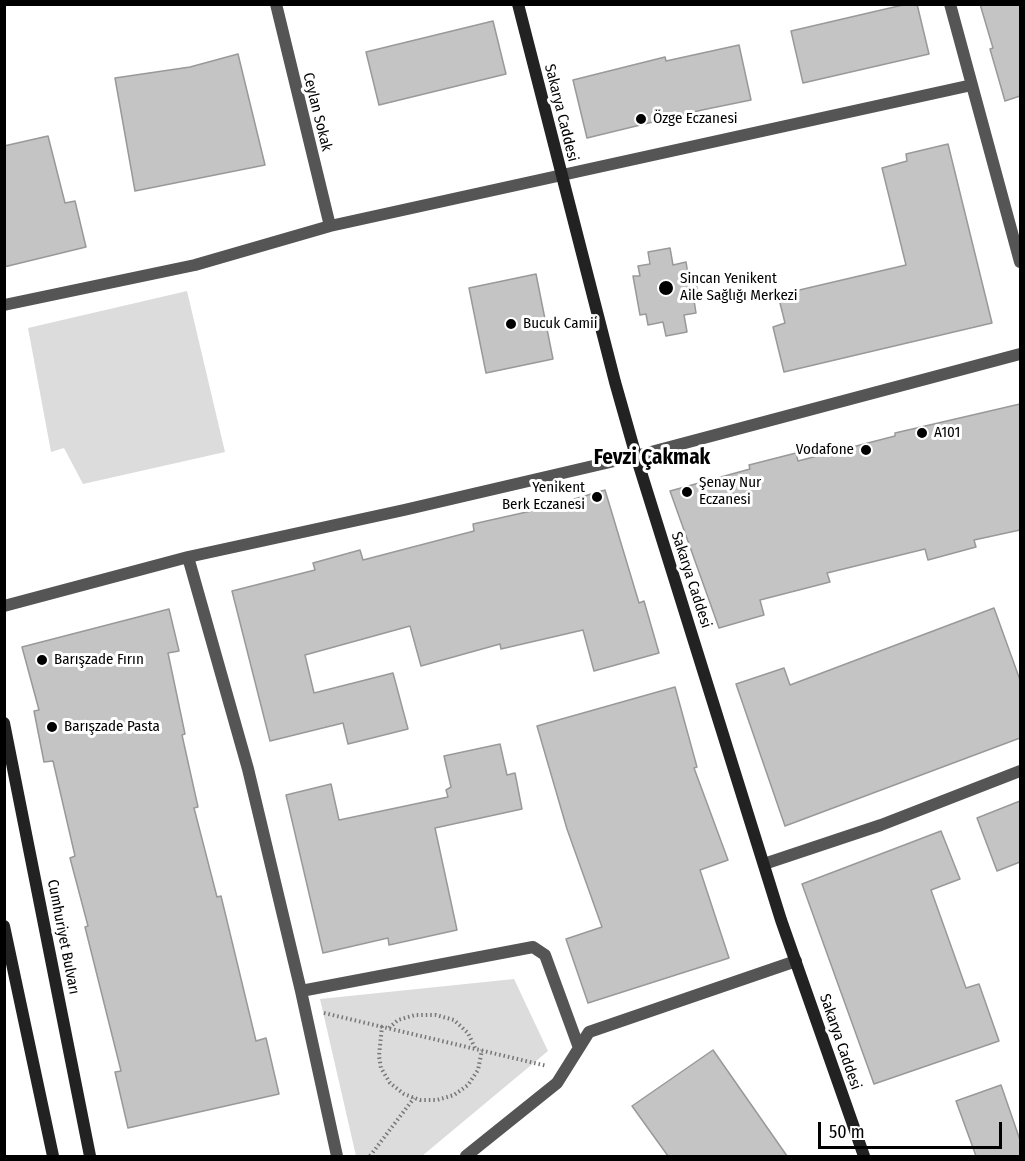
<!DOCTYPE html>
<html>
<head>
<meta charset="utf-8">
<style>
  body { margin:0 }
  #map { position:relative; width:1025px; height:1161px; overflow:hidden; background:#fff; font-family:"Fira Sans Condensed",sans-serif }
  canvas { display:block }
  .frame { position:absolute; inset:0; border:6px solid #000; pointer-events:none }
  .scale { position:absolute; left:818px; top:1122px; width:184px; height:27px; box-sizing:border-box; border:3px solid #000; border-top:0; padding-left:8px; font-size:18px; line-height:21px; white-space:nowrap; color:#000; -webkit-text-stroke:4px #fff; paint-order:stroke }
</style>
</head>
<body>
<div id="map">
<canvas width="1025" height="1161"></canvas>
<div class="frame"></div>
<div class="scale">50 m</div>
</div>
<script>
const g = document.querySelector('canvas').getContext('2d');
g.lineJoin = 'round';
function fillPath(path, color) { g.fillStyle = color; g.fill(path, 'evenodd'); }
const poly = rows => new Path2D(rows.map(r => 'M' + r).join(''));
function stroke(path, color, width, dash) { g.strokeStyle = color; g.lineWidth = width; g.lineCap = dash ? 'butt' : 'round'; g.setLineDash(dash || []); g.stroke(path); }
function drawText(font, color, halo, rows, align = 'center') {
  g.font = font + ' "Fira Sans Condensed",sans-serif'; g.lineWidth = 6; g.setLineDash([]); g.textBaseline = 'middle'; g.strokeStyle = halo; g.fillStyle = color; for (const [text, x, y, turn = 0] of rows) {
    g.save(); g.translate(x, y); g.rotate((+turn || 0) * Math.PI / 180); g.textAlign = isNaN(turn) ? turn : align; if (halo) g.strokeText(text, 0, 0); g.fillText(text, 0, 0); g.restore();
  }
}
fillPath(poly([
  [187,291,225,452,83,484,64,448,51,452,28,328],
  [514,979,548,1051,422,1156,356,1156,320,999]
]), '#dcdcdc');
const building = poly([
  [907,4,917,4,929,54,803,83,791,31,907,4],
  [980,4,1020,4,1020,96,1005,101,990,49,993,48,980,4],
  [493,21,506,74,379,105,366,52,493,21],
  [739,45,751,100,702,110,587,138,573,80,665,57,666,61,739,45],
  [238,54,265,165,135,191,115,78,190,67,238,54],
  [48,136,65,203,75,201,86,247,4,267,4,146,48,136],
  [948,144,992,323,784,372,773,327,785,323,778,295,906,265,882,168,907,161,906,154,948,144],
  [670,248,673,265,686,262,688,274,694,273,699,299,694,300,696,313,684,315,687,332,666,336,663,322,648,325,646,314,640,315,633,276,640,276,638,266,650,264,648,252,670,248],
  [536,274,553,359,486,373,469,288,536,274],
  [1020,404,1020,530,974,540,976,547,928,560,925,549,827,573,830,582,760,600,764,615,719,628,670,491,750,469,749,465,796,453,798,461,895,436,895,433,1020,404],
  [605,490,639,603,644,601,659,653,594,671,583,630,501,649,500,644,421,666,410,626,305,655,314,693,393,673,408,729,348,744,343,723,270,741,232,591,315,570,313,563,360,550,363,560,474,531,473,524,540,509,605,490],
  [994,608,1020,680,1020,738,785,826,736,684,784,668,790,685,994,608],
  [169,609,179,651,168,653,185,734,182,735,198,807,194,808,217,897,221,896,256,1041,266,1038,279,1094,128,1128,115,1072,121,1071,85,927,88,926,70,858,75,856,53,761,44,762,34,711,39,710,22,647,169,609],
  [675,687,697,767,694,768,728,860,700,870,729,958,588,1003,566,939,602,927,567,829,537,726,675,687],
  [500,744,507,775,515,773,522,809,435,828,457,930,389,945,388,938,323,953,286,795,331,784,339,820,448,797,446,790,451,787,444,756,500,744],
  [1020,801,1020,862,997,871,977,818,1020,801],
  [941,831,960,879,931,890,966,988,979,984,999,1041,874,1084,802,884,941,831],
  [713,1050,787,1156,668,1156,632,1106,713,1050],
  [1001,1085,1020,1140,1020,1156,976,1156,956,1101,1001,1085]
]);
fillPath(building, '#c4c4c4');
stroke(building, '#999', 1.5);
stroke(poly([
  [324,1013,547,1066],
  [382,1026,379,1056,381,1068,390,1083,404,1094,420,1100,437,1100,454,1095,468,1085,478,1070,482,1050],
  [389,1028,398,1020,415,1015,436,1015,454,1020,468,1033,475,1048],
  [370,1156,414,1098]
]), '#777', 4, [1.5, 3]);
stroke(poly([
  [276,4,330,226],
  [950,4,1020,262],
  [4,305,195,265,330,226,972,85],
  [188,557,248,769,301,991,337,1156],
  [4,606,188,557,404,510,636,456,1020,354],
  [764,864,881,825,1020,771],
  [301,991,533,947,545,955,579,1048],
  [466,1156,557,1083,589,1032,796,961]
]), '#555', 12);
stroke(poly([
  [518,4,615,382,636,456,781,920,864,1156],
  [4,723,90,1156],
  [4,926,53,1156]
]), '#222', 12);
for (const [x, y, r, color] of [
  [641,119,6,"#000"],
  [666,288,8,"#000"],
  [511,324,6,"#000"],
  [922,433,6,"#000"],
  [866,450,6,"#000"],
  [687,492,6,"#000"],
  [597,497,6,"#000"],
  [42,660,6,"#000"],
  [52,727,6,"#000"]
]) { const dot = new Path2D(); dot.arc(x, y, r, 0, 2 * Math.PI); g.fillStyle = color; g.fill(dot); stroke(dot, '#fff', 2); }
drawText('15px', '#000', '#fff', [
  ["Ceylan Sokak",317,112,76],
  ["Sakarya Caddesi",561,113,76],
  ["Sakarya Caddesi",691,580,72],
  ["Cumhuriyet Bulvarı",63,937,79],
  ["Sakarya Caddesi",840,1042,71]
]);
drawText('15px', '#000', '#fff', [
  ["Özge Eczanesi",653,119],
  ["Sincan Yenikent",680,279],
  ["Aile Sağlığı Merkezi",680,296],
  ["Bucuk Camii",523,324],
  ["A101",934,433],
  ["Vodafone",854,450,"right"],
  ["Şenay Nur",699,483],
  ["Eczanesi",699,500],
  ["Yenikent",585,488,"right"],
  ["Berk Eczanesi",585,505,"right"],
  ["Barışzade Fırın",54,660],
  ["Barışzade Pasta",64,727]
], 'left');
drawText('bold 21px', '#000', '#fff', [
  ["Fevzi Çakmak",652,458]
]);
</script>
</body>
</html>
